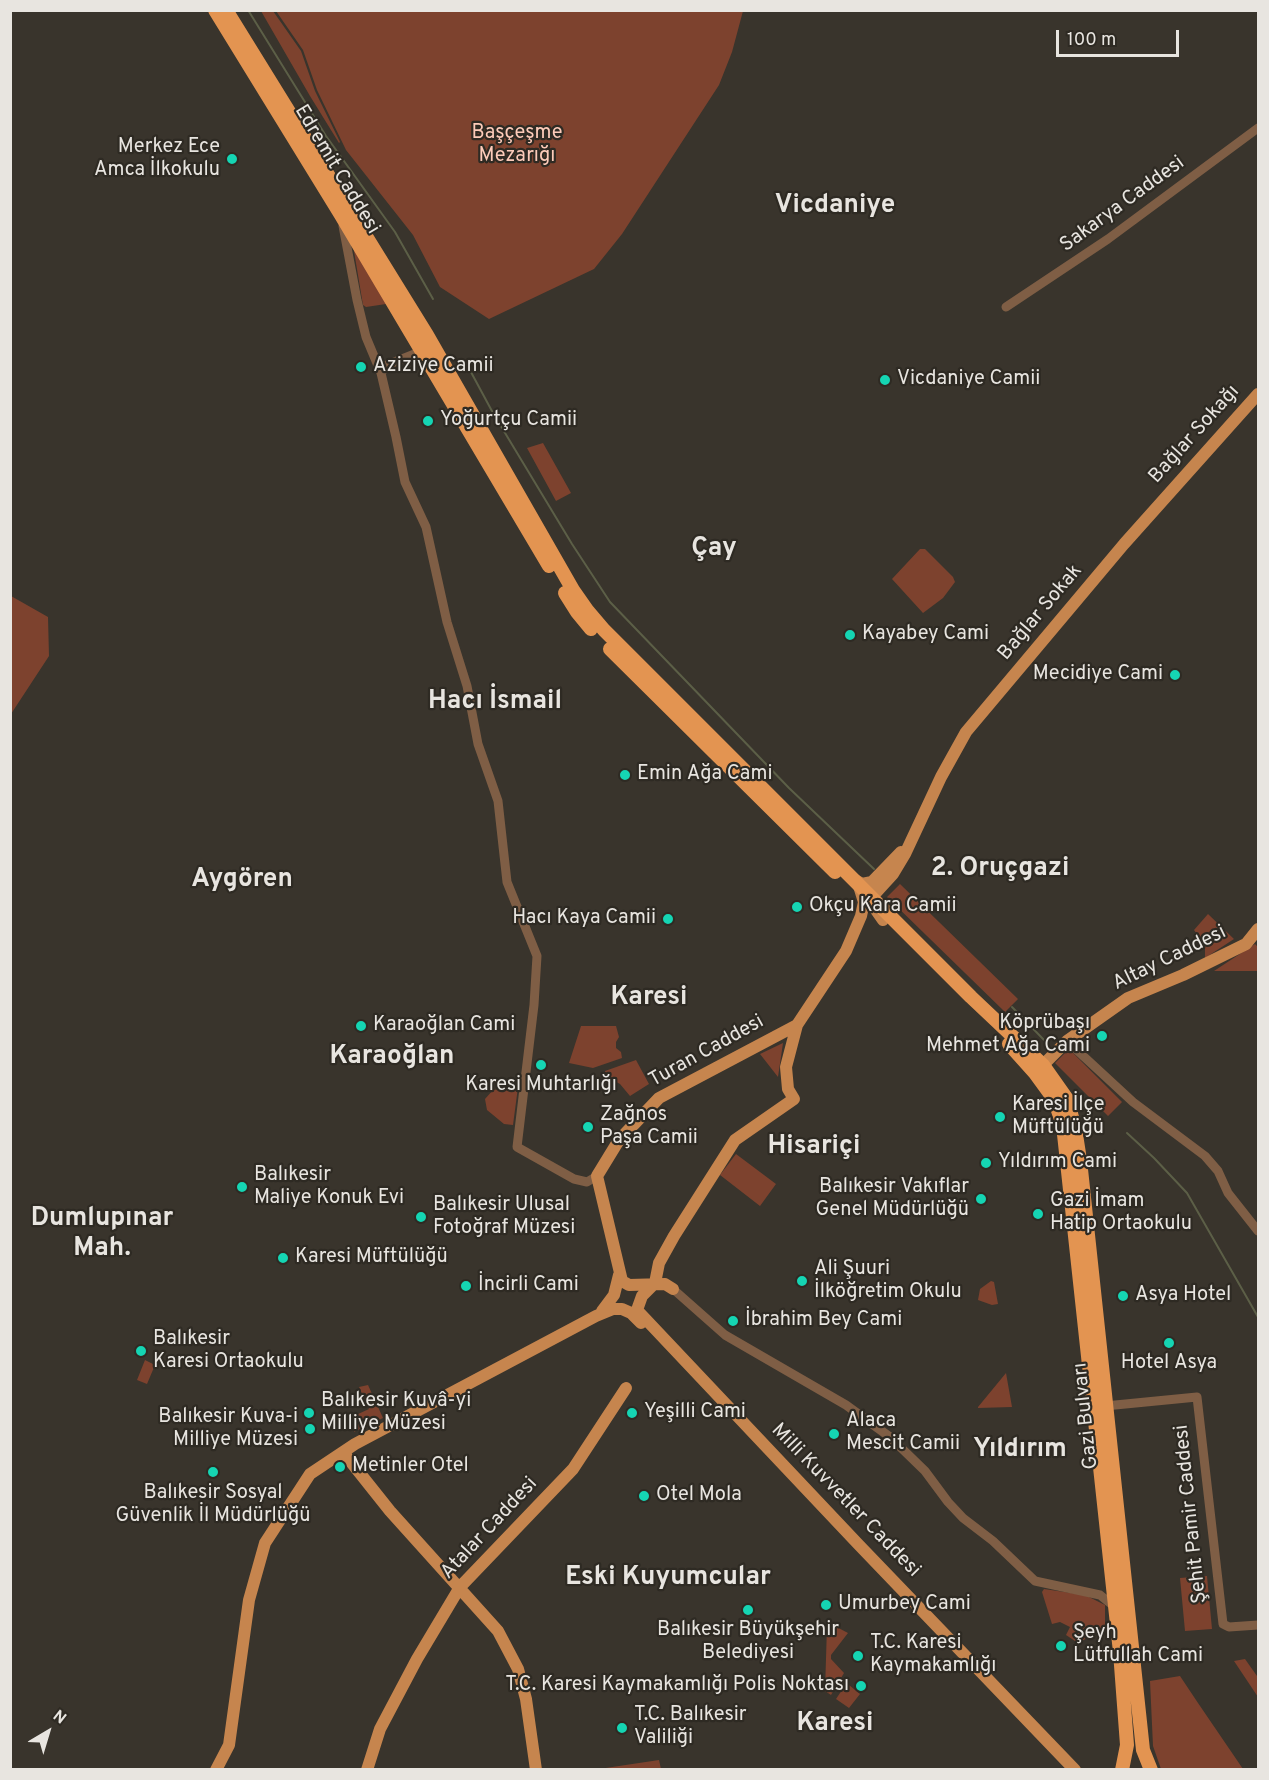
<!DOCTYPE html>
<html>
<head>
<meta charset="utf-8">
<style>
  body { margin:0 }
  #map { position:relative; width:1269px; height:1780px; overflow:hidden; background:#39342c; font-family:Overpass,sans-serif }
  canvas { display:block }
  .frame { position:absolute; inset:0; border:12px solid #e8e5e0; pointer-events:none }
  .north { position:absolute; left:18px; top:1702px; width:60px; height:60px; -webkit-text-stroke:4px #2e2a23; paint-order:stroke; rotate:38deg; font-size:16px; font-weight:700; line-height:24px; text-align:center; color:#e8e5e0 }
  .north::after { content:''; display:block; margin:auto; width:21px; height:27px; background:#e8e5e0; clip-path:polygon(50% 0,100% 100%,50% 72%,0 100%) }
  .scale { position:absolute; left:1056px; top:30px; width:123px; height:27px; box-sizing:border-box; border:3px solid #e8e5e0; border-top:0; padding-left:8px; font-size:18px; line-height:21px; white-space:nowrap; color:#e8e5e0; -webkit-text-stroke:4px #2e2a23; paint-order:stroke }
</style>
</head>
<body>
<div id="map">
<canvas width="1269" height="1780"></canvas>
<div class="frame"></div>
<div class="north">N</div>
<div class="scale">100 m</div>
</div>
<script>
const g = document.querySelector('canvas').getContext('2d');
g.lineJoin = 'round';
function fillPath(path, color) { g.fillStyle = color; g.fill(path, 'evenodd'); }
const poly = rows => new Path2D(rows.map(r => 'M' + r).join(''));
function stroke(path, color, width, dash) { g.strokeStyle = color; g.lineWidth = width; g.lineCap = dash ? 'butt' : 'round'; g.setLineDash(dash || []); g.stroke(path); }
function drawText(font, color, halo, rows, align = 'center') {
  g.font = font + ' Overpass,sans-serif'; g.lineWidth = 4.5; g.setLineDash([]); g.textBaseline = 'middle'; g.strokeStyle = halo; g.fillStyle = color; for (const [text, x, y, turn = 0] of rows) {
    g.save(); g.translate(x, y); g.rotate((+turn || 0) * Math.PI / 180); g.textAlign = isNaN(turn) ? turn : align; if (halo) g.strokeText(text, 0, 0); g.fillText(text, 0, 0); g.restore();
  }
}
fillPath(poly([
  [261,11,273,11,301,51,315,91,340,142,339,143,310,96],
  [276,11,743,11,732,52,719,85,622,234,594,269,489,319,440,287,413,235,346,150,317,90,303,50],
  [355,249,386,302,386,304,366,307,363,305,354,251],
  [543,443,571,493,556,501,527,448],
  [920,549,925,549,953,577,955,582,943,598,923,613,892,579],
  [11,596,48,617,49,656,11,714],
  [900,884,1018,999,1005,1012,887,897],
  [1208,914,1234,939,1205,958,1205,945,1194,930],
  [1255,944,1258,947,1258,971,1214,971],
  [581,1026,616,1026,619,1037,616,1042,616,1048,621,1052,622,1058,593,1068,569,1063],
  [783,1043,778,1077,760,1054],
  [1069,1049,1122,1102,1108,1116,1055,1063],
  [636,1060,649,1084,630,1096,620,1084,606,1076,605,1071],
  [518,1087,513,1125,504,1124,487,1110,485,1099,493,1090],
  [736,1154,776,1184,760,1206,720,1175],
  [991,1281,994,1282,998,1304,992,1305,978,1300,980,1289],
  [145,1360,155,1365,147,1384,137,1380],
  [1006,1373,1012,1407,978,1408,978,1407],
  [368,1385,383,1418,354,1432,356,1415,369,1409,359,1387],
  [1207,1576,1212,1629,1185,1631,1180,1578],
  [1044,1589,1085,1595,1105,1605,1105,1629,1089,1634,1084,1640,1078,1643,1066,1635,1070,1627,1060,1622,1052,1624,1042,1592],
  [829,1623,848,1633,831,1655,831,1659,844,1673,831,1695,825,1691,827,1626],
  [1245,1659,1257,1676,1258,1676,1258,1697,1234,1661],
  [1180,1676,1198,1703,1243,1769,1161,1769,1153,1746,1150,1681],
  [849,1685,860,1694,849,1708,836,1699,844,1687],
  [659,1760,661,1769,599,1769]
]), '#7d422e');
stroke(poly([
  [248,10,326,136,395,232,433,299],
  [465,361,493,413,572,544,610,602,789,788,874,869],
  [1012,1007,1045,1041],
  [1127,1133,1154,1158,1187,1193,1258,1317]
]), '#5c5f47', 2);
stroke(poly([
  [343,226,357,300,366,337,381,373],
  [1006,307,1108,239,1258,128],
  [422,351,387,365,381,373,396,437,405,482,426,527,447,622,467,686,478,744,498,801,507,882,537,956,534,1005,517,1147,574,1179,587,1182,597,1176],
  [1067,1041,1133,1102,1205,1156,1218,1171,1228,1193,1258,1231],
  [673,1289,725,1335,846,1405,890,1437,925,1471,948,1502,963,1518,993,1541,1035,1581,1100,1595,1115,1607],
  [1105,1406,1197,1397,1223,1624,1229,1627,1258,1625]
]), '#7f5e45', 9);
stroke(poly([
  [855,880,862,884,872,882,901,852],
  [859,886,864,902,861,916,846,951,797,1025,786,1067,788,1089,794,1099,735,1140,674,1236,659,1263,655,1283,642,1296,637,1310,858,1544,1075,1770],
  [873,901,876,910,883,920],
  [868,905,872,897,893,874,905,854,941,777,966,732,1124,544,1258,394],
  [1043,1065,1067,1041,1128,998,1183,975,1246,944,1258,929],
  [673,1289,665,1284,629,1285,622,1281,597,1176,619,1140,659,1098,797,1025],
  [602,1311,614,1295,619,1275],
  [343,1452,390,1511,498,1631,518,1669,526,1699,536,1770],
  [216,1770,229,1745,249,1600,265,1543,310,1474,355,1444,596,1316,613,1309,622,1309,631,1313,641,1323],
  [367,1770,380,1729,417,1659,460,1587,573,1469,626,1388]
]), '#c6854e', 12);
stroke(poly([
  [215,10,341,215,549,566],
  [226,10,427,335,573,590,587,610,604,630,971,997,1043,1065,1067,1099,1075,1128,1080,1160,1143,1750,1151,1770],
  [565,593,577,612,591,629],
  [610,649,835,872],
  [1009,1044,1035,1073,1054,1099,1063,1125,1120,1652,1127,1745,1122,1770]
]), '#e39451', 14);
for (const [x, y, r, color] of [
  [232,159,6,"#15d5b3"],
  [361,367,6,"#15d5b3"],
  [885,380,6,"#15d5b3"],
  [428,421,6,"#15d5b3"],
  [850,635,6,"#15d5b3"],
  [1175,675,6,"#15d5b3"],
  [625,775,6,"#15d5b3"],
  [797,907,6,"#15d5b3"],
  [668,919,6,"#15d5b3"],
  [361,1026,6,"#15d5b3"],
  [1102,1036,6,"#15d5b3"],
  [541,1065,6,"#15d5b3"],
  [1000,1117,6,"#15d5b3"],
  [588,1127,6,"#15d5b3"],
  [986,1163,6,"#15d5b3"],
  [242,1187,6,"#15d5b3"],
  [981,1199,6,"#15d5b3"],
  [1038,1214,6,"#15d5b3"],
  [421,1217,6,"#15d5b3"],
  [283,1258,6,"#15d5b3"],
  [802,1281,6,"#15d5b3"],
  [466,1286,6,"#15d5b3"],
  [1123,1296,6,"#15d5b3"],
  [733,1321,6,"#15d5b3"],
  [1169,1343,6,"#15d5b3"],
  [141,1351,6,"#15d5b3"],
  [309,1413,6,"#15d5b3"],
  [632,1413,6,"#15d5b3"],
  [310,1429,6,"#15d5b3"],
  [834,1434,6,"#15d5b3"],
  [340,1467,6,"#15d5b3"],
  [213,1472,6,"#15d5b3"],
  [644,1496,6,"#15d5b3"],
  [826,1605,6,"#15d5b3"],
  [748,1610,6,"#15d5b3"],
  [1061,1646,6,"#15d5b3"],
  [858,1656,6,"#15d5b3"],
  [861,1686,6,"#15d5b3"],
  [622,1728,6,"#15d5b3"]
]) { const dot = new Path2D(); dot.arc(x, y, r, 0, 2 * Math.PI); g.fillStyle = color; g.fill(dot); stroke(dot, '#2e2a23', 2); }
drawText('20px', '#fdcbb9', '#2e2a23', [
  ["Başçeşme",517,134],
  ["Mezarığı",517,157]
]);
drawText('20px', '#e8e5e0', '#2e2a23', [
  ["Merkez Ece",220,148,"right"],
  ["Amca İlkokulu",220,171,"right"],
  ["Aziziye Camii",373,367],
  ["Vicdaniye Camii",897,380],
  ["Yoğurtçu Camii",440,421],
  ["Kayabey Cami",862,635],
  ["Mecidiye Cami",1163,675,"right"],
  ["Emin Ağa Cami",637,775],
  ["Okçu Kara Camii",809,907],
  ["Hacı Kaya Camii",656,919,"right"],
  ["Köprübaşı",1090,1024,"right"],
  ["Mehmet Ağa Cami",1090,1047,"right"],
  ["Karaoğlan Cami",373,1026],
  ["Karesi Muhtarlığı",541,1086,"center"],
  ["Karesi İlçe",1012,1106],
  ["Müftülüğü",1012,1129],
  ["Zağnos",600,1116],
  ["Paşa Camii",600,1139],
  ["Yıldırım Cami",998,1163],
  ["Balıkesir",254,1176],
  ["Maliye Konuk Evi",254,1199],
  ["Balıkesir Vakıflar",969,1188,"right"],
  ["Genel Müdürlüğü",969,1211,"right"],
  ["Gazi İmam",1050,1202],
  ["Hatip Ortaokulu",1050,1225],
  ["Balıkesir Ulusal",433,1206],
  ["Fotoğraf Müzesi",433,1229],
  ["Karesi Müftülüğü",295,1258],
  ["Ali Şuuri",814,1270],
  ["İlköğretim Okulu",814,1293],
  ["İncirli Cami",478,1286],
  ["Asya Hotel",1135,1296],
  ["İbrahim Bey Cami",745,1321],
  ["Balıkesir",153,1340],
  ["Karesi Ortaokulu",153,1363],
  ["Hotel Asya",1169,1364,"center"],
  ["Balıkesir Kuvâ-yi",321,1402],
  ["Milliye Müzesi",321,1425],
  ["Yeşilli Cami",644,1413],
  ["Balıkesir Kuva-i",298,1418,"right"],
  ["Milliye Müzesi",298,1441,"right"],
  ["Alaca",846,1422],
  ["Mescit Camii",846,1445],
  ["Metinler Otel",352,1467],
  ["Balıkesir Sosyal",213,1494,"center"],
  ["Güvenlik İl Müdürlüğü",213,1517,"center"],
  ["Otel Mola",656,1496],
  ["Umurbey Cami",838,1605],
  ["Balıkesir Büyükşehir",748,1631,"center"],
  ["Belediyesi",748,1654,"center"],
  ["Şeyh",1073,1634],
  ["Lütfullah Cami",1073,1657],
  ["T.C. Karesi",870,1644],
  ["Kaymakamlığı",870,1667],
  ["T.C. Karesi Kaymakamlığı Polis Noktası",849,1686,"right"],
  ["T.C. Balıkesir",634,1716],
  ["Valiliği",634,1739]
], 'left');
drawText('20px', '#e8e5e0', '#2e2a23', [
  ["Edremit Caddesi",336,170,59],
  ["Sakarya Caddesi",1123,205,-36],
  ["Bağlar Sokağı",1195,435,-48],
  ["Bağlar Sokak",1041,613,-50],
  ["Altay Caddesi",1170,959,-26],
  ["Turan Caddesi",707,1052,-29],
  ["Gazi Bulvarı",1087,1416,-96],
  ["Milli Kuvvetler Caddesi",845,1501,46],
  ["Şehit Pamir Caddesi",1192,1514,-96],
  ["Atalar Caddesi",490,1529,-47]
]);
drawText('bold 26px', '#e8e5e0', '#2e2a23', [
  ["Vicdaniye",835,207],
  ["Çay",714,550],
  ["Hacı İsmail",495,703],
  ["2. Oruçgazi",1000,870],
  ["Aygören",242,881],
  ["Karesi",649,999],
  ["Karaoğlan",392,1058],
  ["Hisariçi",814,1148],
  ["Dumlupınar",102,1220],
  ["Mah.",102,1250],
  ["Yıldırım",1020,1451],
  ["Eski Kuyumcular",668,1579],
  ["Karesi",835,1725]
]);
</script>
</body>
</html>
